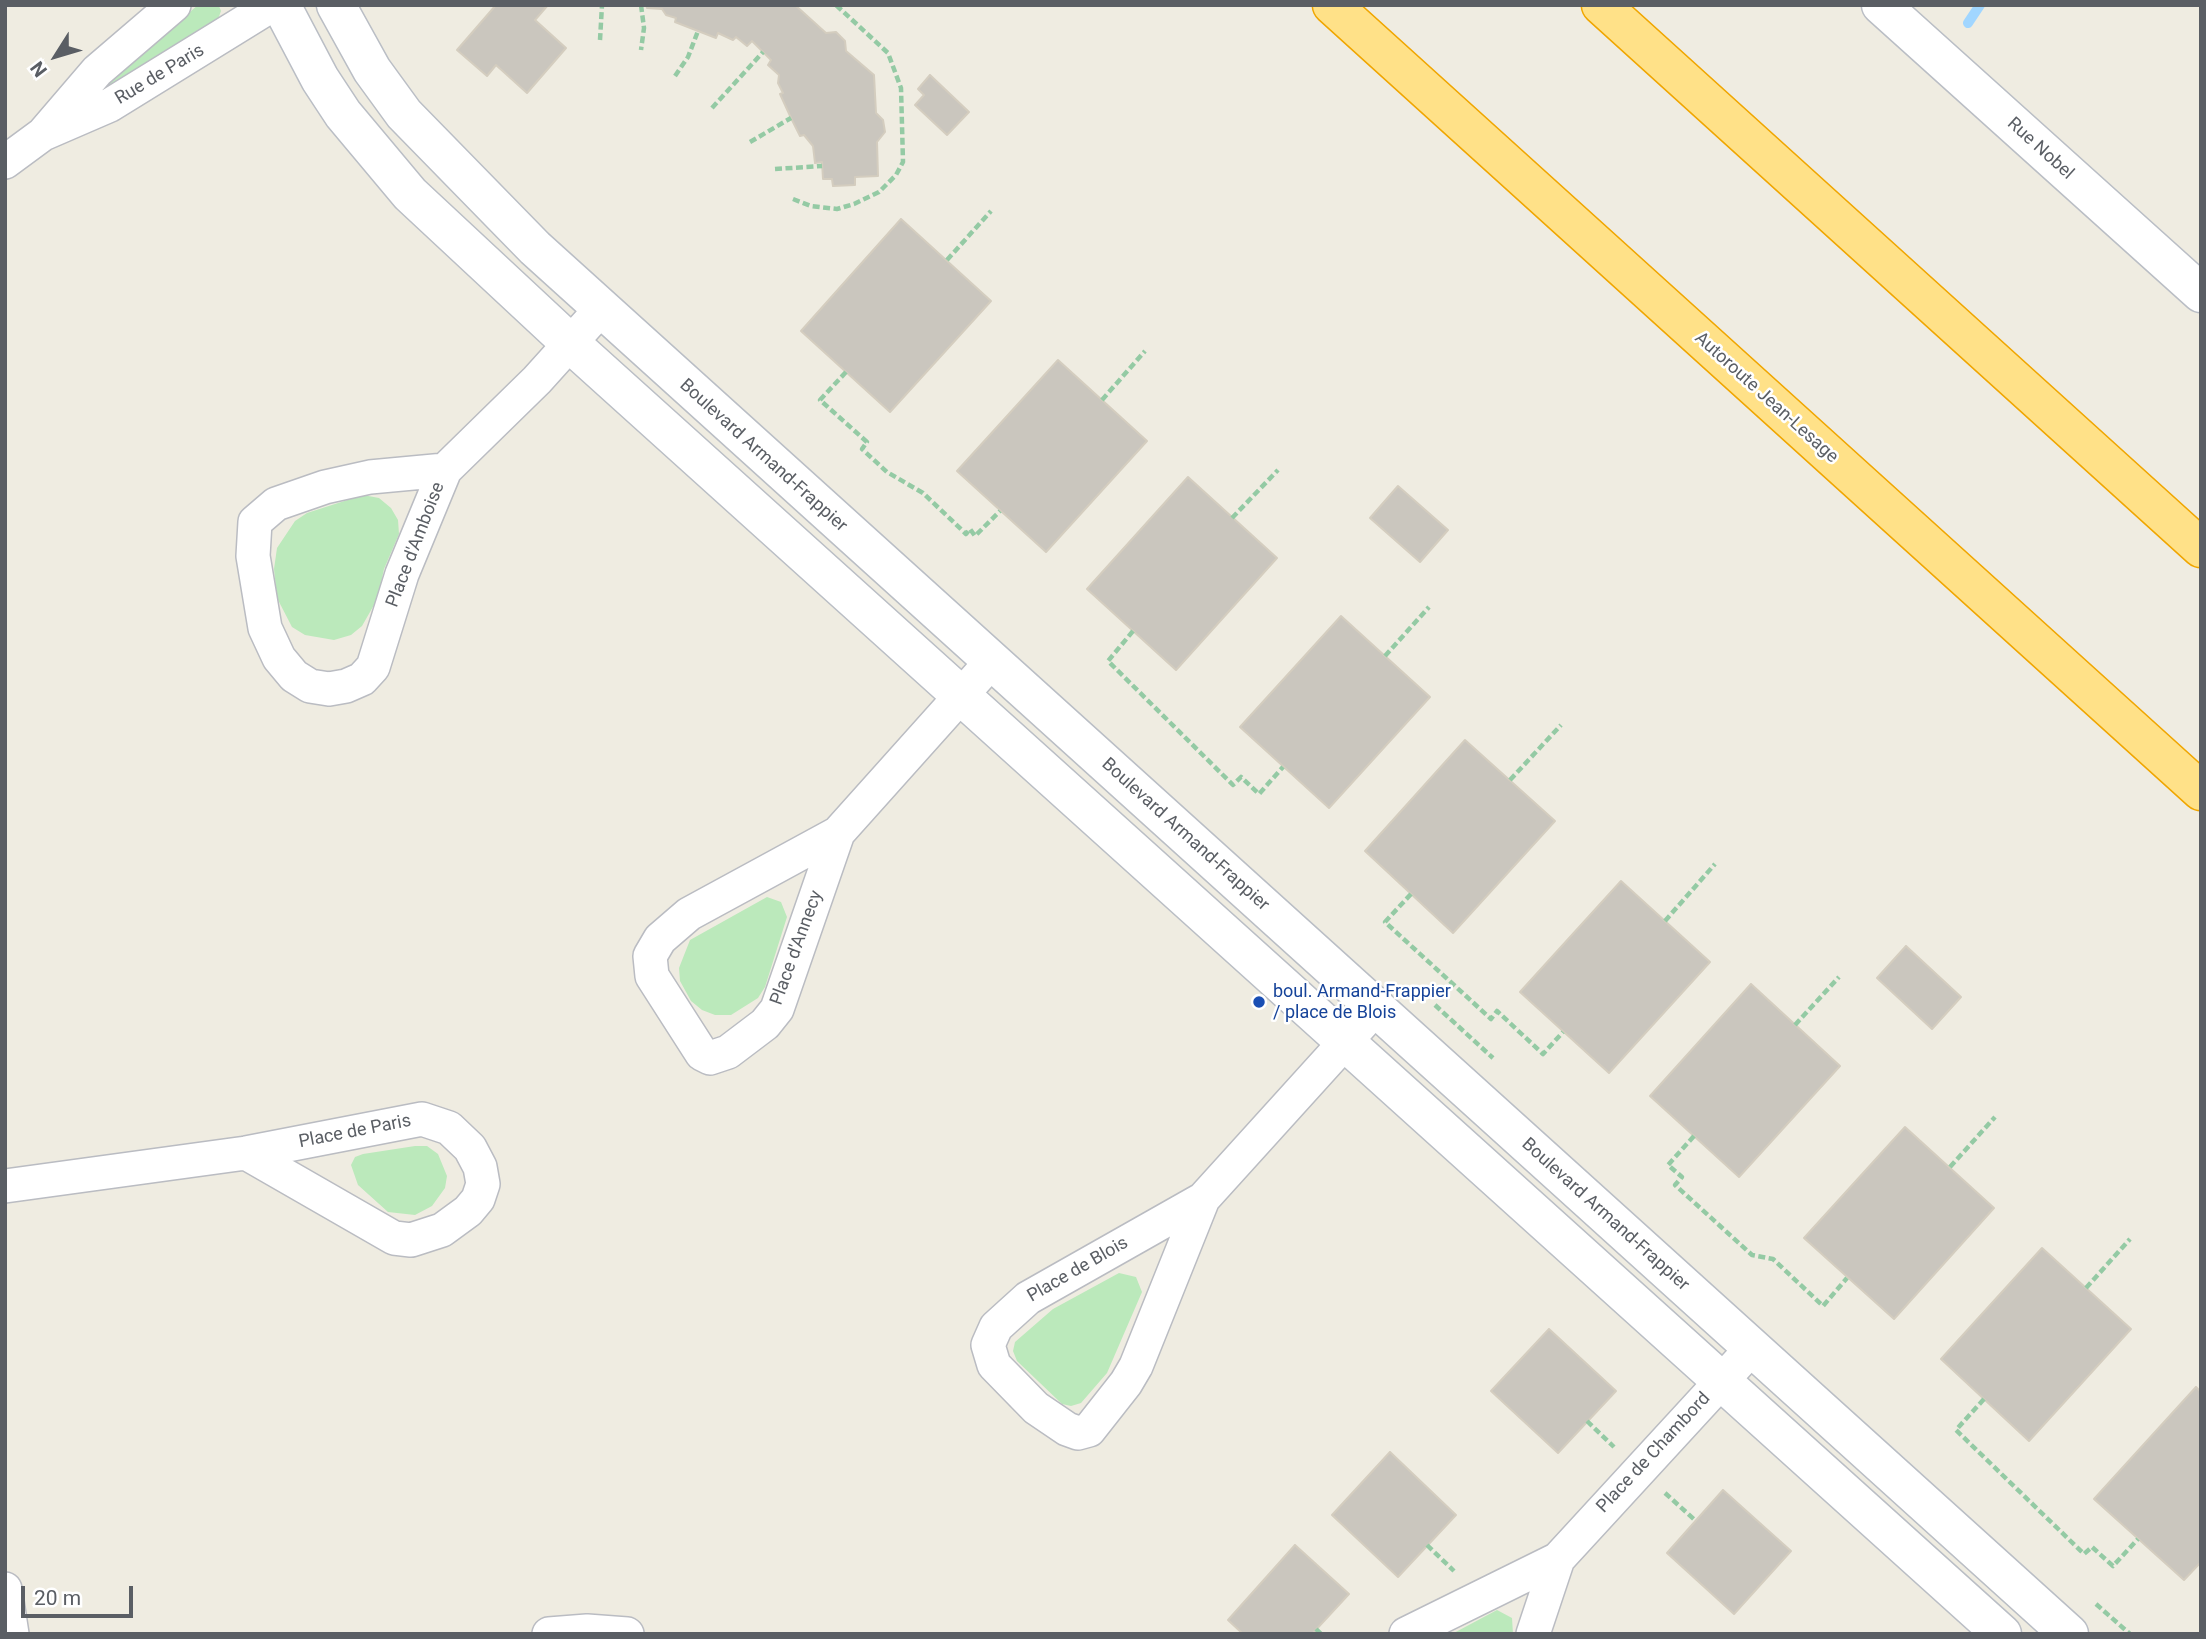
<!DOCTYPE html>
<html>
<head>
<meta charset="utf-8">
<style>
  body { margin:0 }
  #map { position:relative; width:2206px; height:1639px; overflow:hidden; background:#efece1; font-family:Roboto,sans-serif }
  canvas { display:block }
  .frame { position:absolute; inset:0; border:7px solid #5a5e64; pointer-events:none }
  .north { position:absolute; left:21px; top:21px; width:70px; height:70px; -webkit-text-stroke:5px #fff; paint-order:stroke; rotate:233deg; font-size:19px; font-weight:700; line-height:28px; text-align:center; color:#5a5e64 }
  .north::after { content:''; display:block; margin:auto; width:24px; height:32px; background:#5a5e64; clip-path:polygon(50% 0,100% 100%,50% 72%,0 100%) }
  .scale { position:absolute; left:21px; top:1586px; width:112px; height:32px; box-sizing:border-box; border:4px solid #5a5e64; border-top:0; padding-left:9px; font-size:21px; line-height:24px; white-space:nowrap; color:#5a5e64; -webkit-text-stroke:5px #fff; paint-order:stroke }
</style>
</head>
<body>
<div id="map">
<canvas width="2206" height="1639"></canvas>
<div class="frame"></div>
<div class="north">N</div>
<div class="scale">20 m</div>
</div>
<script>
const g = document.querySelector('canvas').getContext('2d');
g.lineJoin = 'round';
function fillPath(path, color) { g.fillStyle = color; g.fill(path, 'evenodd'); }
const poly = rows => new Path2D(rows.map(r => 'M' + r).join(''));
function stroke(path, color, width, dash) { g.strokeStyle = color; g.lineWidth = width; g.lineCap = dash ? 'butt' : 'round'; g.setLineDash(dash || []); g.stroke(path); }
function drawText(font, color, halo, rows, align = 'center') {
  g.font = font + ' Roboto,sans-serif'; g.lineWidth = 5; g.setLineDash([]); g.textBaseline = 'middle'; g.strokeStyle = halo; g.fillStyle = color; for (const [text, x, y, turn = 0] of rows) {
    g.save(); g.translate(x, y); g.rotate((+turn || 0) * Math.PI / 180); g.textAlign = isNaN(turn) ? turn : align; if (halo) g.strokeText(text, 0, 0); g.fillText(text, 0, 0); g.restore();
  }
}
fillPath(poly([
  [198,5,219,6,221,11,217,22,102,94,99,90],
  [363,495,379,498,391,508,398,520,399,534,384,569,378,598,362,626,351,635,334,640,305,635,292,627,277,598,274,569,277,548,295,521,307,513],
  [767,897,781,902,787,917,765,987,758,998,731,1015,715,1015,702,1010,691,1001,680,981,679,968,690,940],
  [415,1146,427,1146,438,1154,447,1176,445,1188,432,1206,415,1215,388,1212,358,1185,351,1165,355,1157,363,1154],
  [1119,1273,1136,1277,1142,1292,1107,1373,1081,1403,1071,1406,1062,1404,1017,1361,1013,1351,1015,1342,1053,1309],
  [1497,1610,1512,1618,1513,1634,1452,1634]
]), '#bbe9bb');
stroke(poly([
  [1968,23,1980,5]
]), '#a1d6ff', 10);
const building = poly([
  [496,5,548,5,535,20,566,48,527,93,496,65,487,76,457,50,496,5],
  [646,5,795,5,826,33,836,32,845,41,846,51,874,75,876,113,883,120,885,132,877,142,878,176,855,177,855,185,833,186,832,179,823,179,822,162,815,163,813,146,804,135,800,136,791,118,780,94,783,93,778,83,779,75,768,65,771,60,752,41,747,46,736,37,733,40,718,33,716,38,675,22,676,18,666,15,662,9,647,8,646,5],
  [930,75,969,112,947,135,915,105,924,95,918,89,930,75],
  [901,219,991,301,890,412,801,331,901,219],
  [1058,360,1147,441,1046,552,957,471,1058,360],
  [1188,477,1277,558,1176,670,1087,589,1188,477],
  [1398,486,1448,530,1420,562,1370,518,1398,486],
  [1341,616,1430,697,1329,808,1240,727,1341,616],
  [1465,740,1555,821,1453,933,1365,851,1465,740],
  [1621,881,1710,962,1609,1073,1520,992,1621,881],
  [1906,946,1961,997,1932,1029,1877,978,1906,946],
  [1751,984,1840,1066,1739,1177,1650,1096,1751,984],
  [1905,1127,1994,1208,1894,1319,1804,1238,1905,1127],
  [2042,1248,2131,1329,2029,1441,1941,1359,2042,1248],
  [1549,1329,1616,1391,1558,1453,1491,1391,1549,1329],
  [2196,1387,2201,1392,2201,1562,2184,1580,2094,1499,2196,1387],
  [1390,1452,1456,1515,1398,1577,1332,1515,1390,1452],
  [1723,1490,1791,1551,1734,1614,1667,1553,1723,1490],
  [1295,1545,1349,1594,1312,1634,1243,1634,1228,1620,1295,1545]
]);
fillPath(building, '#cac6be');
stroke(building, '#d4cdbf', 2);
const street = poly([
  [43,134,110,105,272,5],
  [5,162,43,134,97,71,174,5],
  [445,470,370,477,325,487,276,504,255,522,253,556,265,628,279,658,294,676,310,686,329,689,346,686,362,679,373,667,402,574,445,470,537,380,601,309],
  [838,833,777,1009,765,1024,728,1052,710,1058,702,1054,652,976,650,956,660,939,689,914,838,833,992,661],
  [5,1186,246,1153,422,1119,449,1128,470,1148,480,1167,483,1184,478,1199,468,1211,442,1230,411,1240,394,1238,246,1153],
  [1203,1199,1136,1366,1126,1383,1089,1430,1078,1433,1067,1429,1036,1408,994,1365,988,1345,996,1327,1028,1298,1203,1199,1376,1008],
  [5,1589,12,1634],
  [549,1634,587,1631,627,1634],
  [1406,1634,1558,1559,1752,1348],
  [1533,1634,1558,1559]
]);
const secondary = poly([
  [281,5,320,79,343,114,410,194,571,344,2002,1634],
  [336,5,372,70,404,114,535,248,2069,1634],
  [1881,5,2201,293]
]);
const highway = poly([
  [1332,5,2201,791],
  [1601,5,2201,548]
]);
stroke(street, '#babcc2', 36);
stroke(secondary, '#babec5', 41);
stroke(highway, '#f0a600', 41);
stroke(poly([
  [641,5,644,28,641,50],
  [600,40,602,5],
  [675,76,688,57,698,31],
  [712,108,763,52],
  [750,142,791,118],
  [775,169,822,166],
  [793,199,811,206,837,209,854,204,879,192,896,175,903,162,901,88,888,53,836,5],
  [947,260,991,211],
  [846,372,820,400,867,442,862,449,887,472,923,493,966,534,970,529,975,536,1000,511],
  [1102,400,1145,351],
  [1232,518,1278,470],
  [1133,631,1108,661,1233,785,1241,777,1259,794,1283,767],
  [1385,656,1429,607],
  [1510,780,1561,725],
  [1411,894,1385,922,1466,996,1491,1019,1497,1011,1543,1054,1563,1032],
  [1665,921,1715,864],
  [1435,1005,1493,1058],
  [1795,1025,1839,977],
  [1694,1136,1668,1165,1682,1177,1675,1185,1752,1255,1773,1259,1823,1306,1847,1278],
  [1950,1167,1995,1117],
  [2086,1288,2130,1239],
  [1984,1399,1956,1430,2084,1554,2092,1547,2113,1566,2138,1539],
  [1587,1421,1614,1447],
  [1665,1493,1696,1521],
  [1427,1545,1454,1571],
  [2096,1604,2130,1634],
  [1316,1629,1321,1634]
]), '#94caa4', 4.5, [7, 3.5]);
stroke(street, '#fff', 33);
stroke(secondary, '#fff', 38);
stroke(highway, '#ffe188', 38);
for (const [x, y, r, color] of [
  [1259,1002,7,"#1a4fb4"]
]) { const dot = new Path2D(); dot.arc(x, y, r, 0, 2 * Math.PI); g.fillStyle = color; g.fill(dot); stroke(dot, '#fff', 2.5); }
drawText('18px', '#5a5e64', '#fff', [
  ["Rue de Paris",160,75,-31],
  ["Rue Nobel",2040,149,42],
  ["Autoroute Jean-Lesage",1766,398,42],
  ["Boulevard Armand-Frappier",763,456,42],
  ["Place d'Amboise",416,545,-69],
  ["Boulevard Armand-Frappier",1185,835,42],
  ["Place d'Annecy",797,948,-70],
  ["Place de Paris",355,1132,-11],
  ["Boulevard Armand-Frappier",1605,1215,42],
  ["Place de Blois",1078,1270,-30],
  ["Place de Chambord",1654,1453,-47]
]);
drawText('18px', '#164399', '#fff', [
  ["boul. Armand-Frappier",1273,992],
  ["/ place de Blois",1273,1013]
], 'left');
</script>
</body>
</html>
